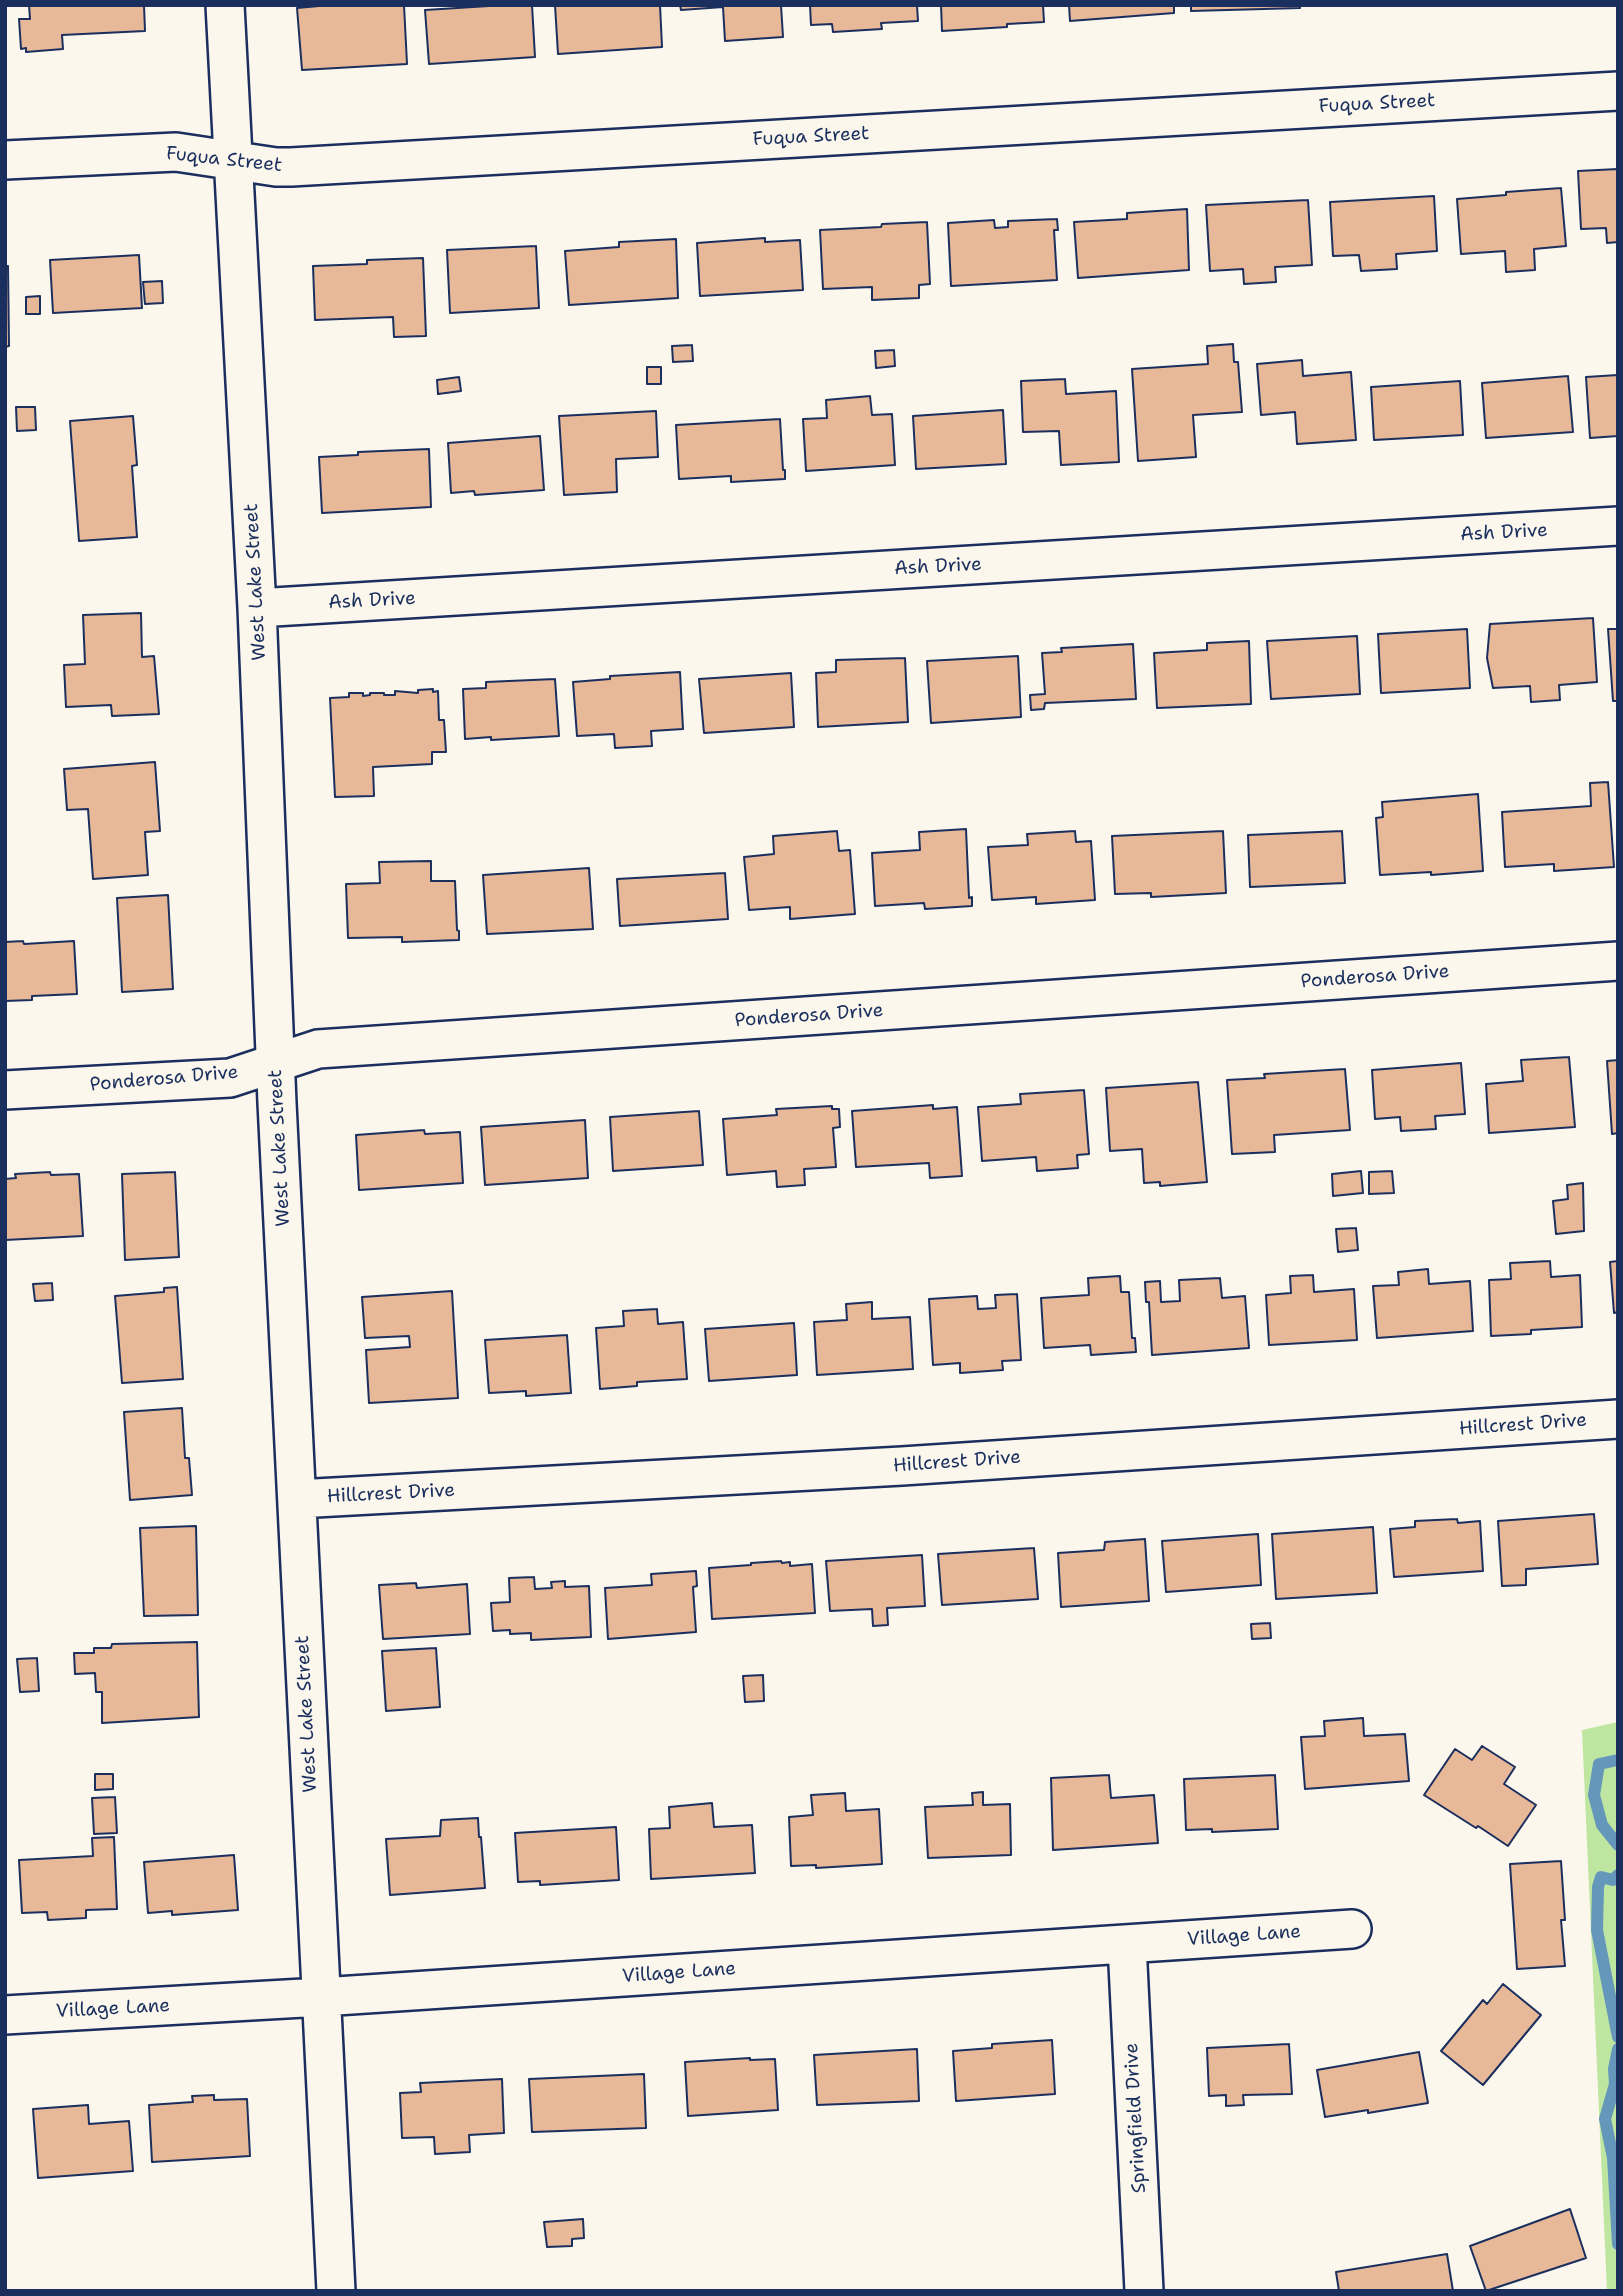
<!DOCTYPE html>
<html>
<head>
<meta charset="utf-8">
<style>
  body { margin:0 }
  #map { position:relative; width:1623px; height:2296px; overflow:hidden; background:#fbf7ec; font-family:"Shantell Sans",sans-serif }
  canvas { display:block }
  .frame { position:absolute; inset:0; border:7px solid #1b2f5e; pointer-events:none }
</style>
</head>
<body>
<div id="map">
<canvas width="1623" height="2296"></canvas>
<div class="frame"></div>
</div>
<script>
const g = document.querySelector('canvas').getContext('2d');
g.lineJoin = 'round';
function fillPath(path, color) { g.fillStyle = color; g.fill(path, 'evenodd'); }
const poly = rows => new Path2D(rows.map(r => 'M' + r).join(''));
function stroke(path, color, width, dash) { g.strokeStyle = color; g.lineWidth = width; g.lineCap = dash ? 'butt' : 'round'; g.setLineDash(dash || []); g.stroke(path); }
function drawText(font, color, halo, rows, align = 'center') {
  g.font = font + ' "Shantell Sans",sans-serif'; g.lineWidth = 5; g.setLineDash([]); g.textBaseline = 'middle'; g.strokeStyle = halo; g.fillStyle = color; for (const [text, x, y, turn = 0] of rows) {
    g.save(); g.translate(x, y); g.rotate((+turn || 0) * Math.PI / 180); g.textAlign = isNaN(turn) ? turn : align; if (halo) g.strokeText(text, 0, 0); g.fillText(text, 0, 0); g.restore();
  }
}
fillPath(poly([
  [1618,1722,1618,2291,1607,2291,1582,1730]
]), '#bee6a1');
stroke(poly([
  [1618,1760,1599,1764,1594,1795,1602,1825,1618,1845],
  [1618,1875,1613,1880,1601,1877,1598,1887,1597,1930,1618,2037],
  [1618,2049,1614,2069,1615,2084,1605,2119,1613,2158,1618,2244]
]), '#6597bb', 12);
const building = poly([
  [29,5,144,5,145,31,62,35,63,49,26,52,26,48,21,49,19,19,30,19,29,5],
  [404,5,407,64,302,70,297,8,330,5,404,5],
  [505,5,532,5,535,57,429,64,425,10,505,5],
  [555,5,660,5,662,47,558,54,555,5],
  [680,5,781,5,783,37,725,41,723,7,681,10,680,5],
  [810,5,917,5,918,21,881,23,882,29,833,32,832,24,811,25,810,5],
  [941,5,1043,5,1044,22,1007,24,1007,27,942,31,941,5],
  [1069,5,1174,5,1174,13,1070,21,1069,5],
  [1191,5,1300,5,1300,8,1191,11,1191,5],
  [1618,169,1618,242,1607,243,1606,228,1581,229,1578,171,1618,169],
  [1561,188,1566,246,1534,249,1535,270,1506,272,1505,251,1461,254,1457,199,1506,195,1506,192,1561,188],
  [1434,196,1437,251,1396,254,1397,269,1361,271,1359,255,1333,256,1330,202,1434,196],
  [1308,200,1312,265,1275,267,1276,282,1244,284,1243,269,1210,271,1206,205,1308,200],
  [1187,209,1189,270,1078,278,1074,222,1127,219,1127,213,1187,209],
  [1057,219,1058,230,1054,230,1057,280,951,286,948,223,994,220,995,228,1008,227,1008,221,1057,219],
  [927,222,930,284,919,285,919,298,872,300,872,287,823,289,820,230,881,227,882,224,927,222],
  [765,238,765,242,800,240,803,290,700,296,697,243,765,238],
  [676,239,678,298,569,305,565,251,619,247,619,242,676,239],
  [536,246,539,308,450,313,447,250,536,246],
  [139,255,142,308,53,313,50,260,139,255],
  [423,258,426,336,394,337,393,317,315,320,313,266,367,264,367,260,423,258],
  [5,266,8,266,9,346,5,347,5,266],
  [162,281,163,303,145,304,143,282,162,281],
  [40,296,40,314,26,314,26,297,40,296],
  [1233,344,1234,362,1238,362,1242,412,1193,415,1196,457,1138,461,1132,369,1208,364,1207,346,1233,344],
  [692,345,693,361,673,362,672,346,692,345],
  [894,350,895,366,876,368,875,351,894,350],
  [1302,360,1303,376,1351,372,1356,440,1297,444,1295,412,1261,415,1257,364,1302,360],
  [647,367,661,367,661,384,647,384,647,367],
  [1618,375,1618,436,1590,438,1586,377,1618,375],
  [1568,376,1573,432,1486,438,1482,383,1568,376],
  [459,377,461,391,438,394,437,380,459,377],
  [1065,379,1066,394,1116,391,1119,462,1061,465,1059,431,1023,432,1021,381,1065,379],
  [1460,381,1463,435,1374,440,1371,387,1460,381],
  [870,396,872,415,892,414,895,465,806,471,803,419,827,418,826,400,870,396],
  [16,407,35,407,36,430,17,431,16,407],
  [1003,410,1006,464,916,469,913,416,1003,410],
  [656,411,658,457,616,459,617,492,564,495,559,416,656,411],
  [133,416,137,465,132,466,137,537,79,541,70,421,133,416],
  [780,419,783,470,785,470,785,479,731,482,731,476,679,479,676,425,780,419],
  [540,436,544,490,475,495,474,491,451,493,448,443,540,436],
  [429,449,431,507,322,513,319,457,358,455,358,452,429,449],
  [141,613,142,657,154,656,159,714,112,716,111,705,66,707,64,665,85,664,83,615,141,613],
  [1593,618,1597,682,1559,685,1560,700,1531,702,1530,686,1493,688,1487,658,1490,624,1593,618],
  [1467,629,1470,688,1381,693,1378,634,1467,629],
  [1608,629,1618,629,1618,701,1613,701,1608,629],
  [1357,636,1360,694,1271,699,1267,641,1357,636],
  [1249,641,1251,704,1157,708,1154,653,1207,650,1207,643,1249,641],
  [1133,644,1136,699,1045,703,1044,709,1031,710,1030,695,1045,694,1042,653,1062,652,1061,648,1133,644],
  [1018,656,1021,717,931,723,927,661,1018,656],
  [905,658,908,722,818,727,816,673,836,672,836,660,905,658],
  [680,672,683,729,651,731,652,746,615,748,614,734,577,736,573,682,610,679,610,676,680,672],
  [791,673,794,727,704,733,699,679,791,673],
  [555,679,559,736,491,740,491,737,465,739,463,689,486,688,486,682,555,679],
  [433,689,433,692,438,691,439,720,444,720,446,752,432,752,432,764,373,767,374,796,335,797,330,698,349,697,349,693,363,693,363,696,370,695,370,693,384,693,384,695,395,695,395,691,418,693,418,690,433,689],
  [155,762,160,831,145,832,148,875,93,879,88,809,67,810,64,769,155,762],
  [1608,782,1614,867,1554,871,1554,864,1505,867,1502,812,1591,806,1590,783,1608,782],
  [1478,794,1483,871,1431,875,1431,872,1380,875,1376,818,1383,817,1382,802,1478,794],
  [966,829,969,898,972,897,972,906,925,909,924,903,875,906,872,853,920,850,919,832,966,829],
  [837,831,839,851,850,850,855,914,790,919,790,907,749,910,744,857,774,854,773,836,837,831],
  [1075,831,1076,842,1091,841,1095,900,1036,904,1036,897,992,900,988,847,1028,845,1027,834,1075,831],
  [1223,831,1226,893,1151,897,1151,893,1115,894,1112,836,1223,831],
  [1342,831,1345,883,1250,887,1248,835,1342,831],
  [431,861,431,881,455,881,457,930,459,931,459,940,402,942,402,937,348,938,346,884,380,883,379,862,431,861],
  [589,868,593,929,487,934,483,875,589,868],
  [725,873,728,919,620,926,617,879,725,873],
  [168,895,173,989,122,992,117,898,168,895],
  [23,941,24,944,74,941,77,994,32,996,32,1000,5,1001,5,942,23,941],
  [1569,1057,1575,1127,1489,1133,1486,1084,1523,1081,1521,1060,1569,1057],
  [1618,1060,1618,1133,1612,1134,1607,1061,1618,1060],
  [1461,1063,1465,1114,1435,1116,1436,1129,1401,1131,1400,1117,1375,1119,1372,1070,1461,1063],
  [1345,1069,1350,1130,1274,1135,1275,1152,1232,1154,1227,1080,1265,1078,1264,1074,1345,1069],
  [1198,1082,1207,1182,1160,1186,1160,1182,1144,1183,1142,1149,1110,1151,1106,1088,1198,1082],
  [1084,1090,1089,1154,1077,1155,1078,1168,1037,1171,1036,1157,982,1161,978,1107,1021,1104,1020,1094,1084,1090],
  [933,1105,933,1109,957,1107,962,1176,930,1178,929,1163,856,1167,852,1111,933,1105],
  [832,1106,832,1109,839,1109,840,1127,833,1128,836,1167,804,1169,805,1185,777,1187,776,1171,727,1175,723,1119,777,1115,776,1109,832,1106],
  [699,1111,703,1165,613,1171,610,1117,699,1111],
  [585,1120,588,1178,485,1185,481,1127,585,1120],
  [424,1130,425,1134,460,1132,463,1183,359,1190,356,1135,424,1130],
  [1361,1171,1363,1193,1333,1196,1332,1174,1361,1171],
  [1392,1171,1394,1193,1369,1194,1369,1172,1392,1171],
  [50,1172,51,1175,79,1174,83,1236,5,1240,5,1179,16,1178,15,1174,50,1172],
  [175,1172,179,1257,125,1260,122,1174,175,1172],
  [1583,1183,1584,1231,1556,1234,1553,1201,1568,1199,1567,1185,1583,1183],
  [1356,1228,1358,1250,1338,1252,1336,1229,1356,1228],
  [1550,1261,1551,1277,1580,1275,1582,1327,1531,1330,1531,1334,1491,1336,1489,1280,1511,1279,1510,1263,1550,1261],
  [1618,1261,1618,1312,1614,1313,1610,1262,1618,1261],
  [1428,1269,1429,1284,1470,1281,1473,1331,1377,1338,1373,1286,1399,1285,1398,1272,1428,1269],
  [1313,1275,1314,1292,1354,1289,1357,1340,1269,1345,1266,1295,1291,1293,1290,1276,1313,1275],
  [1120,1276,1121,1292,1129,1292,1132,1338,1135,1338,1136,1352,1091,1355,1090,1345,1044,1348,1041,1298,1089,1295,1088,1278,1120,1276],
  [1220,1278,1222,1298,1245,1296,1249,1348,1152,1355,1149,1302,1146,1302,1145,1282,1160,1281,1161,1302,1180,1301,1179,1280,1220,1278],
  [52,1283,53,1300,35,1301,33,1284,52,1283],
  [177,1287,183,1379,122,1383,115,1296,164,1292,164,1288,177,1287],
  [452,1291,458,1398,369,1403,366,1350,410,1347,409,1336,365,1338,362,1297,452,1291],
  [1017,1294,1021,1360,1002,1361,1003,1370,960,1373,960,1363,933,1365,929,1299,977,1296,978,1309,996,1308,995,1295,1017,1294],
  [872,1302,872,1319,910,1317,913,1369,817,1375,814,1322,847,1320,846,1304,872,1302],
  [657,1309,658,1324,683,1322,687,1379,637,1382,637,1386,600,1389,596,1328,624,1326,623,1311,657,1309],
  [794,1323,797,1375,709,1381,705,1329,794,1323],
  [567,1335,571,1393,526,1396,526,1391,489,1393,485,1340,567,1335],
  [182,1408,185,1458,189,1458,192,1495,130,1500,124,1412,182,1408],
  [1594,1514,1598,1564,1526,1569,1526,1585,1502,1586,1498,1521,1594,1514],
  [1457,1519,1458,1523,1480,1521,1483,1571,1394,1577,1390,1529,1415,1527,1415,1521,1457,1519],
  [196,1526,198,1615,144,1616,140,1528,196,1526],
  [1373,1527,1377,1593,1276,1599,1272,1534,1373,1527],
  [1258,1534,1261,1585,1166,1592,1162,1541,1258,1534],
  [1145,1539,1149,1601,1061,1607,1058,1553,1104,1550,1105,1542,1145,1539],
  [1034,1548,1038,1599,942,1605,938,1554,1034,1548],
  [922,1555,925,1606,887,1608,888,1625,873,1626,872,1609,830,1611,826,1561,922,1555],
  [781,1561,782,1563,790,1562,790,1566,812,1564,815,1613,712,1619,709,1568,751,1565,751,1563,781,1561],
  [696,1571,697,1586,693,1587,696,1632,608,1639,605,1588,652,1585,651,1574,696,1571],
  [534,1577,535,1589,552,1588,551,1582,565,1581,565,1587,589,1586,591,1637,531,1640,531,1633,510,1634,510,1630,493,1631,491,1603,510,1602,509,1578,534,1577],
  [416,1583,417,1588,467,1584,470,1634,383,1639,379,1585,416,1583],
  [1270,1623,1271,1638,1252,1639,1251,1624,1270,1623],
  [197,1642,199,1717,102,1723,102,1692,96,1692,95,1673,75,1674,74,1653,94,1653,94,1648,111,1648,112,1644,197,1642],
  [436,1648,440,1707,386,1711,382,1651,436,1648],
  [37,1658,39,1691,20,1692,17,1659,37,1658],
  [763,1675,764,1701,745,1702,743,1676,763,1675],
  [1363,1718,1364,1736,1405,1734,1409,1781,1305,1789,1301,1737,1325,1736,1324,1721,1363,1718],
  [1482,1746,1515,1767,1504,1784,1536,1805,1508,1846,1478,1826,1476,1828,1424,1795,1455,1749,1472,1760,1482,1746],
  [95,1774,113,1774,113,1789,95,1790,95,1774],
  [1109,1775,1111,1798,1154,1795,1158,1843,1053,1850,1051,1778,1109,1775],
  [1275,1775,1278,1829,1212,1832,1212,1829,1186,1830,1184,1779,1275,1775],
  [983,1792,983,1805,1010,1804,1011,1855,928,1858,925,1807,973,1805,972,1793,983,1792],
  [845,1793,846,1811,879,1809,882,1864,816,1868,816,1865,791,1866,789,1817,813,1815,811,1795,845,1793],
  [115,1797,117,1833,94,1834,92,1798,115,1797],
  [712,1803,714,1827,752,1825,755,1873,651,1879,649,1829,670,1828,669,1807,712,1803],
  [478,1818,479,1837,481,1837,485,1888,390,1895,386,1839,440,1836,441,1820,478,1818],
  [616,1827,619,1880,540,1885,540,1881,518,1882,515,1833,616,1827],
  [114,1837,117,1909,86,1910,86,1918,48,1920,47,1912,22,1913,19,1860,93,1856,92,1838,114,1837],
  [234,1855,238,1910,172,1915,172,1911,148,1913,144,1862,234,1855],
  [1561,1861,1565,1920,1561,1920,1565,1966,1517,1969,1510,1864,1561,1861],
  [1503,1984,1541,2015,1483,2085,1441,2051,1483,2000,1487,2004,1503,1984],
  [1052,2040,1055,2094,956,2101,953,2051,992,2048,992,2044,1052,2040],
  [1289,2044,1292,2094,1243,2095,1244,2105,1226,2106,1226,2095,1209,2096,1207,2048,1289,2044],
  [917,2049,919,2101,817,2105,814,2055,917,2049],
  [1419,2052,1428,2103,1368,2113,1368,2110,1325,2117,1317,2070,1419,2052],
  [750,2058,750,2060,775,2059,778,2110,688,2116,685,2062,750,2058],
  [644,2074,646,2128,532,2132,529,2079,644,2074],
  [502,2079,504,2133,469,2135,470,2152,435,2154,434,2137,402,2138,400,2093,421,2092,420,2083,502,2079],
  [214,2095,214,2100,247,2099,250,2156,152,2162,149,2105,193,2102,192,2096,214,2095],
  [88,2105,89,2124,129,2121,133,2171,38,2178,33,2109,88,2105],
  [1570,2209,1586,2258,1486,2291,1470,2246,1570,2209],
  [583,2219,584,2238,572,2239,572,2246,547,2247,544,2222,583,2219],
  [1447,2254,1453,2291,1339,2291,1336,2272,1447,2254]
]);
fillPath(building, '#e8b998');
stroke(building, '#1b2f5e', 2);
const minor = poly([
  [225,5,257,608,277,1103,336,2291],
  [5,160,176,152,276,167,291,167,1618,91],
  [257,608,1618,526],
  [5,1090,230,1078,318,1049,1618,961],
  [297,1499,902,1466,1618,1419],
  [1127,1944,1144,2291],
  [5,2015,321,1997,1352,1929]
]);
stroke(minor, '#1b2f5e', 42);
stroke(minor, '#fbf7ec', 37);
drawText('19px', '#1b2f5e', '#fbf7ec', [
  ["Fuqua Street",1377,104,-3],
  ["Fuqua Street",811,137,-3],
  ["Fuqua Street",224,160,6],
  ["Ash Drive",1504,533,-3],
  ["Ash Drive",938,567,-3],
  ["West Lake Street",256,582,-93],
  ["Ash Drive",372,601,-3],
  ["Ponderosa Drive",1375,977,-4],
  ["Ponderosa Drive",809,1016,-4],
  ["Ponderosa Drive",164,1079,-5],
  ["West Lake Street",280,1148,-93],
  ["Hillcrest Drive",1523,1425,-4],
  ["Hillcrest Drive",957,1462,-4],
  ["Hillcrest Drive",391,1494,-3],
  ["West Lake Street",307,1714,-93],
  ["Village Lane",1244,1936,-4],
  ["Village Lane",679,1973,-4],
  ["Village Lane",113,2009,-3],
  ["Springfield Drive",1136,2118,-93]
]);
</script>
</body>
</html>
